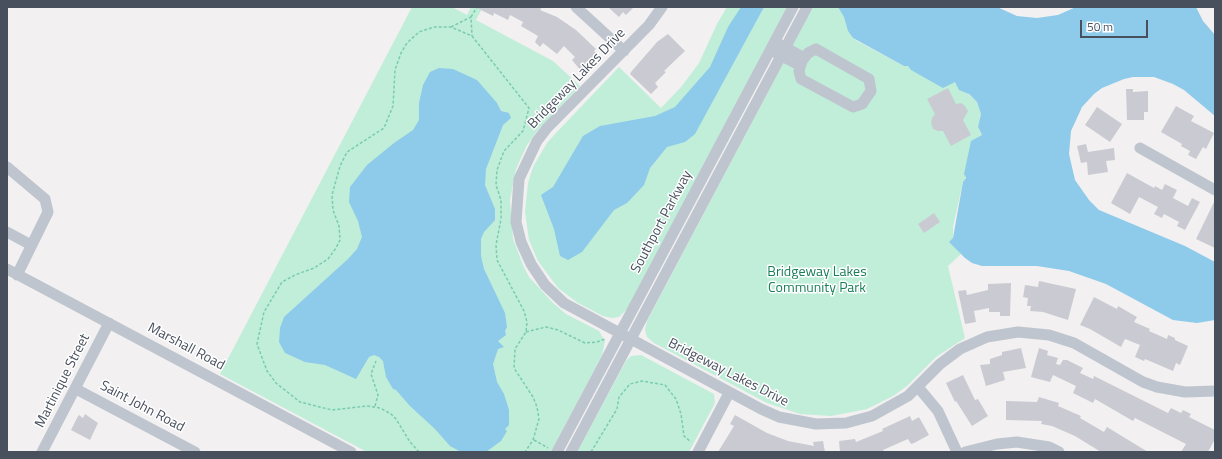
<!DOCTYPE html>
<html>
<head>
<meta charset="utf-8">
<style>
  body { margin:0 }
  #map { position:relative; width:1222px; height:459px; overflow:hidden; background:#f2f0f0; font-family:"Titillium Web",sans-serif }
  canvas { display:block }
  .frame { position:absolute; inset:0; border:8px solid #48505d; pointer-events:none }
  .scale { position:absolute; left:1080px; top:20px; width:68px; height:18px; box-sizing:border-box; border:2px solid #48505d; border-top:0; padding-left:5px; font-size:12px; line-height:14px; white-space:nowrap; color:#48505d; -webkit-text-stroke:3px #fff; paint-order:stroke }
</style>
</head>
<body>
<div id="map">
<canvas width="1222" height="459"></canvas>
<div class="frame"></div>
<div class="scale">50 m</div>
</div>
<script>
const g = document.querySelector('canvas').getContext('2d');
g.lineJoin = 'round';
function fillPath(path, color) { g.fillStyle = color; g.fill(path, 'evenodd'); }
const poly = rows => new Path2D(rows.map(r => 'M' + r).join(''));
function stroke(path, color, width, dash) { g.strokeStyle = color; g.lineWidth = width; g.lineCap = dash ? 'butt' : 'round'; g.setLineDash(dash || []); g.stroke(path); }
function drawText(font, color, halo, rows, align = 'center') {
  g.font = font + ' "Titillium Web",sans-serif'; g.lineWidth = 3; g.setLineDash([]); g.textBaseline = 'middle'; g.strokeStyle = halo; g.fillStyle = color; for (const [text, x, y, turn = 0] of rows) {
    g.save(); g.translate(x, y); g.rotate((+turn || 0) * Math.PI / 180); g.textAlign = isNaN(turn) ? turn : align; if (halo) g.strokeText(text, 0, 0); g.fillText(text, 0, 0); g.restore();
  }
}
fillPath(poly([
  [412,7,452,7,467,15,471,7,483,7,476,20,553,61,580,86,538,130,527,145,516,169,510,200,513,239,523,265,529,277,553,303,566,314,599,331,605,341,602,355,551,452,367,452,220,374],
  [727,7,787,7,627,309,619,317,612,318,603,316,578,303,558,288,538,261,529,240,525,212,528,183,533,167,547,143,555,134,619,67,661,108,682,86,699,63,717,24],
  [813,7,838,7,844,16,847,27,853,38,857,41,904,66,908,66,911,70,955,82,977,102,981,114,978,127,982,136,965,176,965,180,963,182,953,227,953,238,955,247,961,254,948,266,965,338,936,357,907,386,893,396,867,409,831,416,800,414,767,403,654,343,647,337,645,330,647,321],
  [641,355,714,394,715,403,689,452,577,452,626,361,631,356]
]), '#c0eed9');
fillPath(poly([
  [741,7,764,7,695,134,685,142,667,147,650,168,644,185,627,203,614,210,582,252,568,260,560,256,554,229,541,195,553,187,583,136,600,126,655,116,675,107,710,67,728,27],
  [838,7,997,7,1017,16,1037,18,1058,15,1076,7,1196,7,1203,21,1215,35,1215,116,1184,90,1173,84,1154,77,1133,77,1124,79,1102,88,1094,94,1082,107,1071,131,1069,154,1075,180,1089,200,1099,210,1185,246,1215,262,1215,320,1197,323,1173,320,1106,284,1069,271,1037,266,982,266,972,263,965,258,949,242,953,238,963,182,966,178,964,174,971,141,982,135,978,127,981,114,977,102,969,94,959,90,955,82,943,88,911,70,908,66,904,66,853,38,848,31,844,17],
  [439,68,453,69,477,80,497,103,501,111,509,113,511,118,503,125,486,169,485,185,495,209,495,220,484,232,481,239,481,256,484,269,505,313,507,327,505,331,506,335,498,341,504,347,498,349,493,364,497,382,504,394,509,410,509,425,505,429,507,431,501,441,486,452,461,452,450,446,435,429,410,406,396,390,393,389,386,377,383,361,379,357,374,355,369,357,356,379,325,365,305,362,285,353,279,342,280,328,284,317,348,259,357,249,362,237,358,221,349,202,350,187,367,165,394,143,413,130,419,120,419,103,423,85,430,72]
]), '#8ecaea');
fillPath(poly([
  [475,7,542,7,540,10,557,17,576,30,596,49,594,51,598,55,582,72,572,60,575,57,564,46,557,54,543,43,540,47,535,42,538,36,521,26,523,22,510,15,508,20,494,13,493,16],
  [608,7,634,7,626,15,623,12,619,17],
  [668,34,685,51,664,71,666,72,655,83,658,87,651,94,630,74,631,72,657,42],
  [948,88,956,104,961,103,965,106,968,111,963,120,971,135,951,146,943,131,938,131,933,129,931,123,932,118,935,114,927,99],
  [1126,89,1133,89,1133,92,1148,91,1148,112,1144,112,1144,120,1127,120],
  [1176,106,1194,116,1191,121,1214,133,1206,149,1203,147,1196,159,1188,155,1190,151,1181,146,1182,144,1161,132],
  [1097,107,1122,124,1110,142,1085,125],
  [1086,144,1088,152,1114,148,1115,160,1106,161,1108,172,1088,175,1087,162,1081,163,1077,146],
  [1127,173,1154,188,1155,186,1162,190,1165,184,1177,190,1173,198,1188,206,1192,198,1200,202,1185,230,1177,226,1179,222,1164,214,1162,218,1154,214,1158,207,1139,197,1130,214,1111,203],
  [1215,200,1215,248,1196,239],
  [934,213,940,222,924,233,918,224],
  [1039,281,1076,289,1068,320,1043,312,1030,311,1031,306,1027,306,1028,298,1023,297,1025,285,1038,287],
  [1011,283,1010,316,1000,316,1000,312,989,312,989,308,974,311,976,322,965,324,958,291,966,290,967,295,988,290,988,284],
  [1094,297,1117,309,1118,306,1137,317,1134,322,1150,329,1149,331,1167,339,1168,335,1175,338,1175,340,1188,346,1180,365,1176,363,1173,371,1145,359,1144,361,1135,357,1140,345,1125,339,1121,347,1090,329,1080,325],
  [1021,348,1026,368,1003,372,1005,380,986,386,980,365,990,364,990,359,1002,355,1002,352],
  [1039,348,1048,351,1047,355,1058,358,1056,364,1060,365,1063,360,1067,360,1083,368,1080,373,1093,379,1094,376,1168,413,1171,408,1181,413,1183,410,1191,414,1189,417,1215,430,1215,439,1208,452,1181,452,1186,444,1135,418,1133,421,1095,399,1093,403,1073,393,1076,386,1053,375,1050,382,1031,377],
  [963,375,975,400,978,399,988,416,972,426,956,401,955,402,946,383],
  [1039,397,1059,403,1058,406,1081,416,1080,418,1104,432,1107,427,1148,452,1101,452,1075,436,1052,426,1041,424,1042,421,1006,420,1006,401,1037,402],
  [85,414,98,423,90,440,71,430,77,418,79,415,83,418],
  [735,415,767,433,788,441,814,446,813,442,823,441,825,452,718,452,734,426,730,424],
  [910,416,912,421,919,417,929,435,914,443,911,444,908,439,883,450,884,452,840,452,839,441,855,439,856,442,883,431,882,429]
]), '#cacbd2');
stroke(poly([
  [471,17,477,7],
  [451,27,471,17,472,36],
  [526,332,546,327,558,330,585,343,597,342,605,339],
  [375,406,378,395,371,374,376,361],
  [534,440,548,448],
  [419,452,410,442,396,419,391,414,380,408,367,406,332,410,300,402,276,383,267,371,257,344,264,312,282,282,295,275,314,268,328,259,336,248,340,240,339,226,333,210,332,195,340,166,347,152,384,128,393,106,395,70,401,53,407,43,419,32,434,27,451,27,472,36,529,108,523,131,504,151,497,170,496,185,501,200,501,219,496,245,497,260,524,311,527,322,526,332,515,349,514,368,533,397,537,407,539,419,533,440,525,452],
  [591,452,617,409,619,397,630,384,642,381,665,385,676,399,681,414,684,436,691,442]
]), '#79ccaf', 1.5, [3, 2]);
stroke(poly([
  [576,7,624,51],
  [662,7,649,25,547,128,537,141,519,179,516,222,521,242,531,264,545,285,564,303,761,409,779,417,816,424,846,423,872,416,908,396,940,364,960,349,987,337,1018,332,1049,335,1074,343,1143,382,1157,387,1185,392,1215,391],
  [779,44,799,55,802,61],
  [816,49,869,79,871,91,862,104,853,107,801,79,799,71,802,61,808,53,816,49],
  [776,53,795,63,802,61],
  [1140,148,1215,190],
  [7,167,45,199,48,212,17,275],
  [7,232,31,245],
  [7,269,351,452],
  [918,387,938,411,957,452],
  [76,389,195,452],
  [42,452,109,323],
  [557,452,793,7],
  [571,452,807,7],
  [698,452,729,393],
  [965,452,997,444,1017,442,1049,447,1059,452]
]), '#bec5ce', 11);
drawText('14px', '#48505d', '#fff', [
  ["Bridgeway Lakes Drive",577,79,-46],
  ["Southport Parkway",662,222,-62],
  ["Marshall Road",186,347,28],
  ["Bridgeway Lakes Drive",728,373,27],
  ["Martinique Street",63,381,-63],
  ["Saint John Road",142,407,28]
]);
drawText('14px', '#1a7e5a', '#fff', [
  ["Bridgeway Lakes",817,273],
  ["Community Park",817,289]
]);
</script>
</body>
</html>
